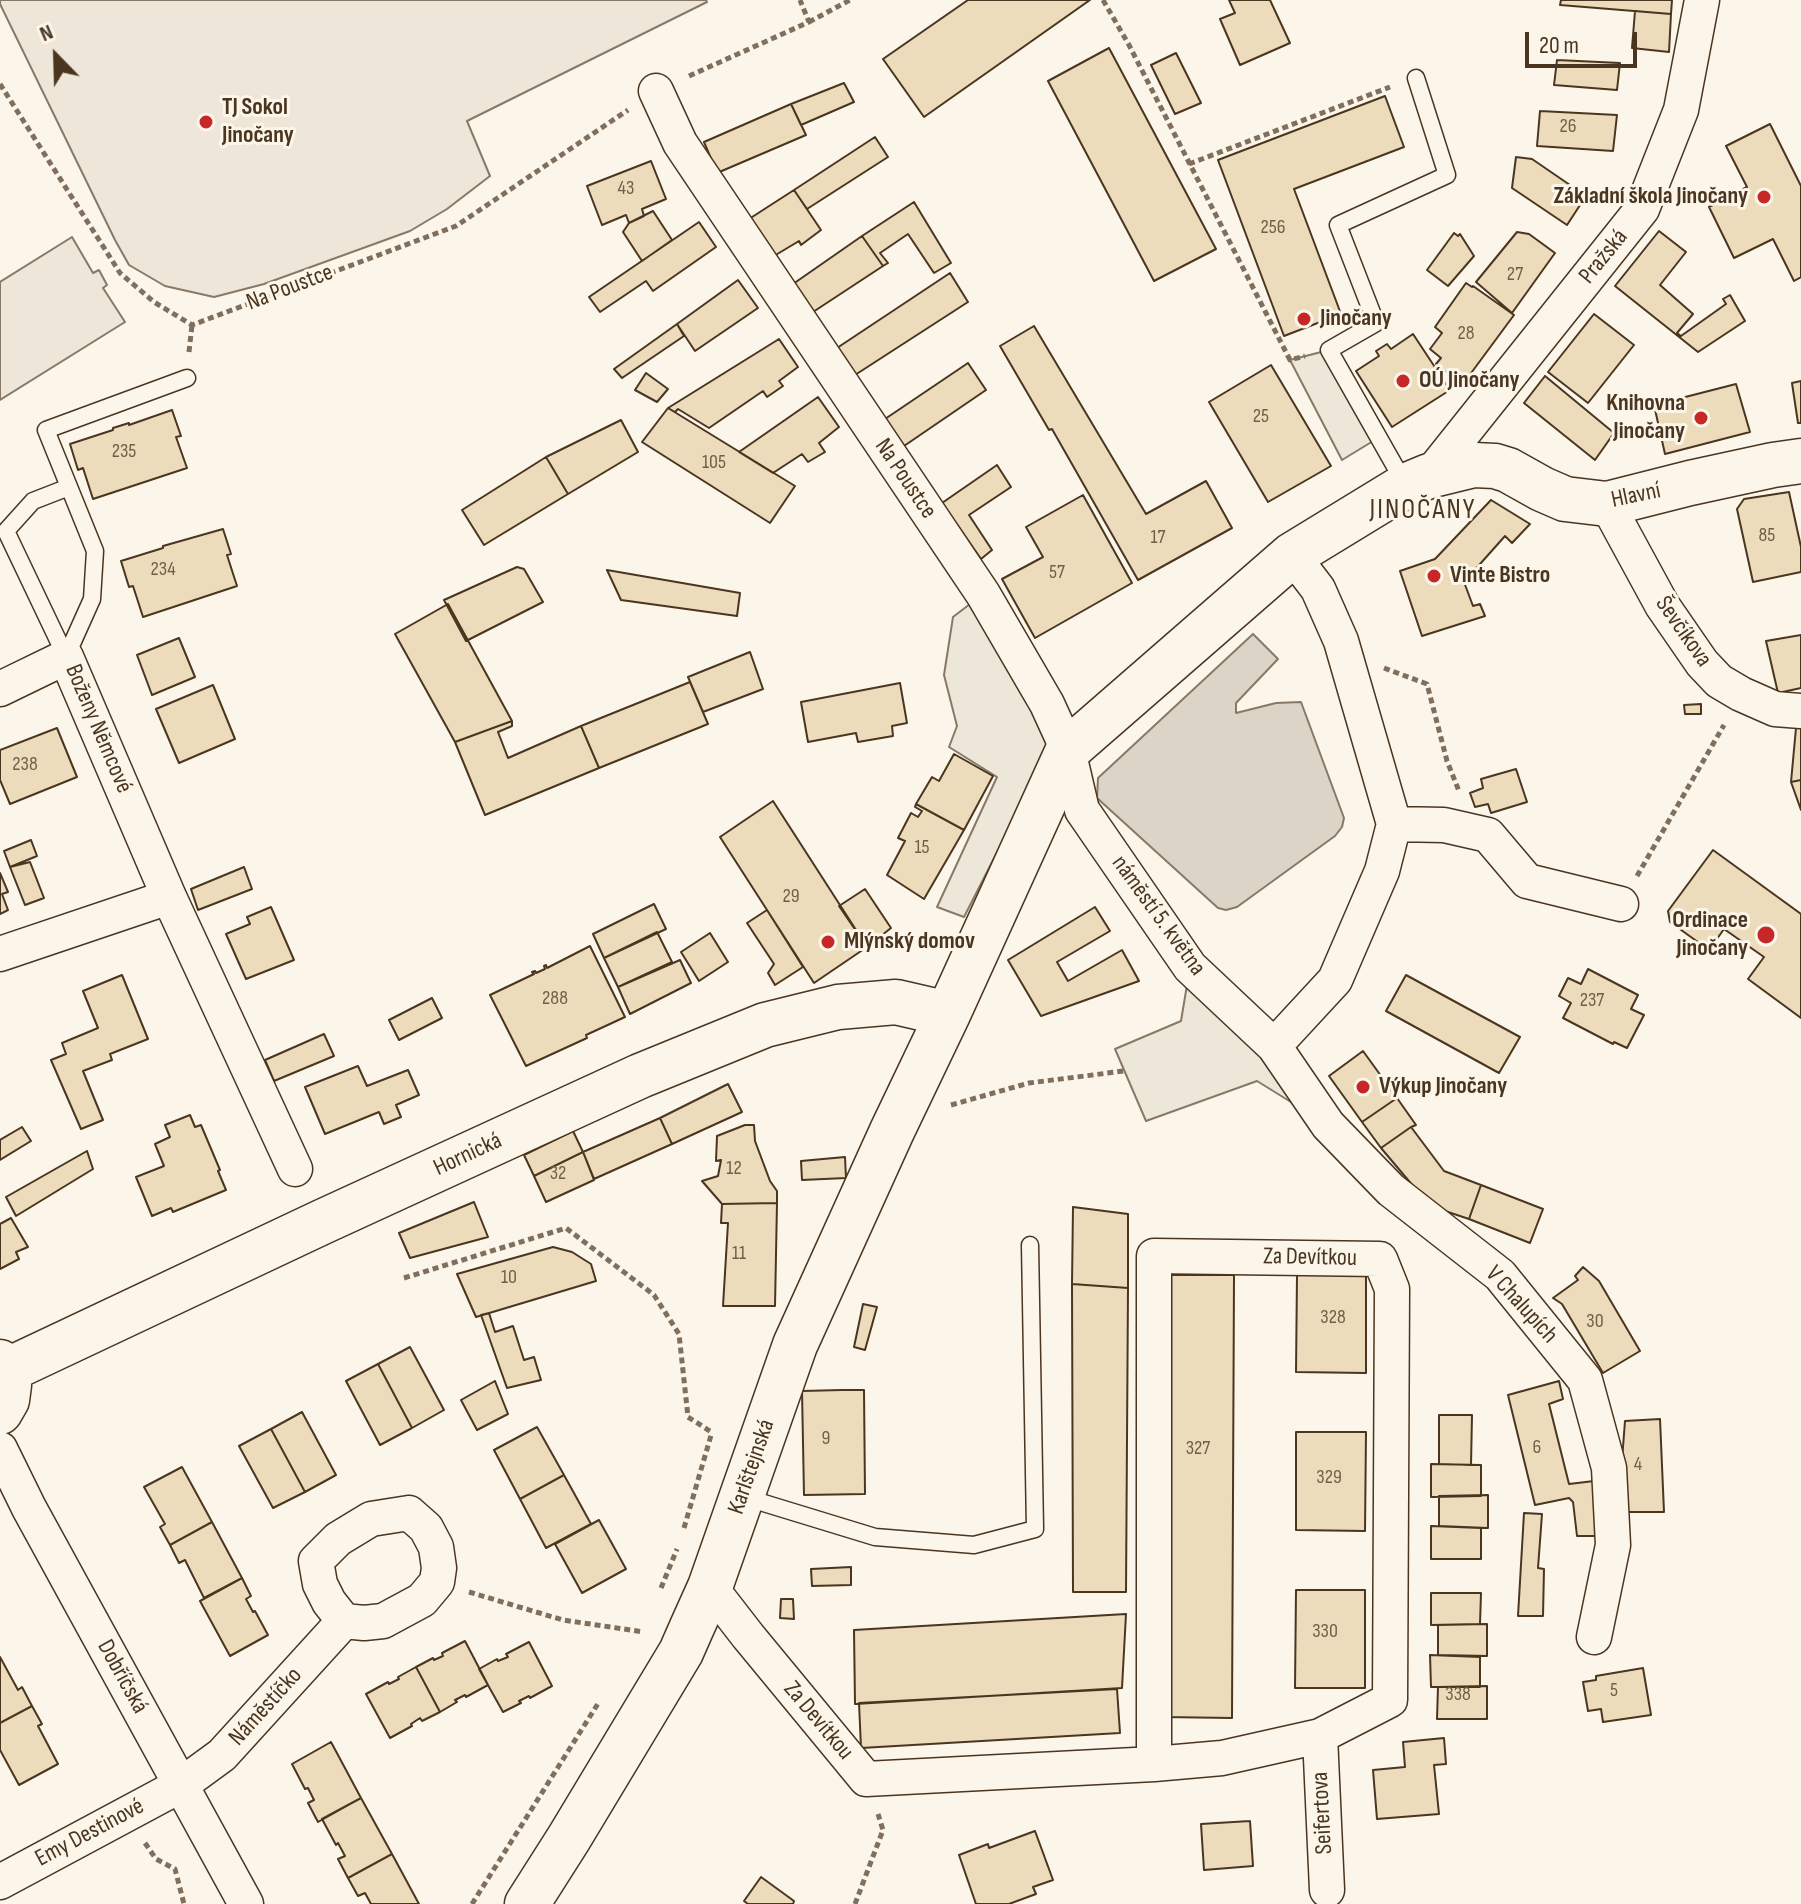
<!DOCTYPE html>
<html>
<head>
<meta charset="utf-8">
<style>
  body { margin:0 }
  #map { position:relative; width:1801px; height:1904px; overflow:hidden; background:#fbf6e9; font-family:"Sofia Sans Condensed",sans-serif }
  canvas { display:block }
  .north { position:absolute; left:16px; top:16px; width:80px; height:80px; -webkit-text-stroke:6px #fbf6e9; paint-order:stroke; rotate:337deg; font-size:22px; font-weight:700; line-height:32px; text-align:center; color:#4a3520 }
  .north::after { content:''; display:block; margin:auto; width:28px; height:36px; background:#4a3520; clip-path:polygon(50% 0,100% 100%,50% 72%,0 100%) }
  .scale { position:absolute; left:1525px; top:32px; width:112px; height:36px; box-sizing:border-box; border:4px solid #4a3520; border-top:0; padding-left:10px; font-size:24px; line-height:28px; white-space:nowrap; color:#4a3520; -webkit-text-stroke:6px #fbf6e9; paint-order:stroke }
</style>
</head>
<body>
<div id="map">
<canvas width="1801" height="1904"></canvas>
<div class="north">N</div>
<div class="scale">20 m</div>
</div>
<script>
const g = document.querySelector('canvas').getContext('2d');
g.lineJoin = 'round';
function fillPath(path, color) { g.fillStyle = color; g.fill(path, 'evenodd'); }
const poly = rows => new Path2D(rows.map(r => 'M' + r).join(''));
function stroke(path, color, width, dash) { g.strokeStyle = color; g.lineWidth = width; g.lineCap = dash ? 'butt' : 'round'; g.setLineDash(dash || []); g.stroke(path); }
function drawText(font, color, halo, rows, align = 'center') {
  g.font = font + ' "Sofia Sans Condensed",sans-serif'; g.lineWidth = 6; g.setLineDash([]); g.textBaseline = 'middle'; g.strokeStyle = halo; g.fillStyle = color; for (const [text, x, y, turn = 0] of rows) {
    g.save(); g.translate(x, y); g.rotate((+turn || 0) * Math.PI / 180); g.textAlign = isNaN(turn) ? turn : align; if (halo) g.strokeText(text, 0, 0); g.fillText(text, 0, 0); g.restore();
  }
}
const green = poly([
  [0,0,706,0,707,2,467,121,490,176,447,209,410,231,264,284,214,297,165,286,129,265,115,240,0,4,0,0],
  [72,237,93,273,99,270,107,285,103,288,125,322,0,400,0,282,72,237]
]);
fillPath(green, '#ede6d9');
stroke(green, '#887966', 2);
const parking = poly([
  [1329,350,1378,438,1342,460,1290,360,1329,350],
  [983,594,1059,731,964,917,937,907,997,777,949,747,957,726,944,675,953,617,983,594],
  [1190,967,1328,1125,1257,1081,1146,1121,1115,1049,1181,1021,1190,967]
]);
fillPath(parking, '#ede7d9');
stroke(parking, '#887966', 2);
const water = poly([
  [1253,634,1278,659,1236,703,1236,713,1276,703,1301,702,1344,818,1342,827,1335,836,1237,907,1226,910,1218,908,1097,798,1098,778,1253,634]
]);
fillPath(water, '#dcd4c6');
stroke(water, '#887966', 2);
const building = poly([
  [968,0,1090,0,924,117,883,59,968,0],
  [1229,0,1270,0,1290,43,1240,65,1220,19,1235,13,1229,0],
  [1561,0,1672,0,1671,14,1560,5,1561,0],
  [1635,11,1671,14,1669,52,1632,48,1635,11],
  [1109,48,1216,249,1154,281,1048,81,1109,48],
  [1176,53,1201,103,1175,114,1151,65,1176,53],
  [1557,60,1620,63,1617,90,1554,85,1557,60],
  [844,83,854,102,801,125,791,104,844,83],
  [1385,96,1404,147,1294,189,1341,314,1284,336,1218,160,1385,96],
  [791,104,806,135,717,173,704,142,791,104],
  [1540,111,1617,115,1613,151,1537,146,1540,111],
  [1770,124,1801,186,1801,277,1794,281,1773,239,1734,258,1709,207,1747,187,1726,146,1770,124],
  [875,137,888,157,807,209,794,190,875,137],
  [1516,157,1532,159,1586,196,1567,225,1512,188,1516,157],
  [651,161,666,199,642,209,644,216,629,223,626,215,602,225,587,186,651,161],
  [794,190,821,230,801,245,799,241,774,256,749,219,794,190],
  [914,202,951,263,934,273,908,234,880,253,888,263,883,266,862,236,914,202],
  [653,211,672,240,642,261,623,232,629,223,653,211],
  [699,222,716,247,653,291,646,281,600,312,589,297,699,222],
  [1659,231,1686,252,1660,285,1693,314,1677,333,1681,336,1726,304,1723,299,1730,295,1745,321,1698,352,1615,286,1659,231],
  [1517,232,1529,234,1555,253,1512,313,1476,282,1517,232],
  [1454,233,1458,236,1460,234,1474,256,1448,286,1427,270,1454,233],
  [862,236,883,266,813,312,793,284,862,236],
  [950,273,968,302,855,375,837,348,950,273],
  [738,280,758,308,695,351,677,324,738,280],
  [1466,283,1472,287,1473,286,1514,315,1463,384,1436,364,1441,358,1430,349,1442,333,1435,327,1466,283],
  [1594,314,1634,345,1588,403,1548,372,1594,314],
  [677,324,684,336,622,378,614,369,677,324],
  [1034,326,1146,514,1206,481,1232,528,1138,580,1052,429,1049,430,1000,346,1034,326],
  [1413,334,1450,390,1392,427,1356,371,1379,356,1376,351,1387,344,1391,349,1413,334],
  [779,339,798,367,779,381,783,386,767,397,763,391,709,428,678,409,675,412,668,408,779,339],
  [968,363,986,390,904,446,885,419,968,363],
  [1271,365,1331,466,1268,502,1209,402,1271,365],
  [646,373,668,389,657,402,635,390,646,373],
  [1545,376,1614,433,1595,460,1524,403,1545,376],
  [1801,381,1801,423,1798,423,1792,383,1801,381],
  [1736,384,1750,432,1665,454,1654,405,1736,384],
  [818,397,839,427,819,443,825,452,808,462,802,454,773,473,739,452,818,397],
  [668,408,795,486,770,523,642,442,668,408],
  [172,410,181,436,176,437,187,468,93,499,83,468,78,470,70,444,113,430,113,428,129,423,129,425,172,410],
  [621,420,638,452,568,494,546,457,621,420],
  [546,457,568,494,484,545,462,510,546,457],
  [997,465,1011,487,969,515,992,550,981,559,942,503,997,465],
  [1789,492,1801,547,1801,572,1753,582,1737,509,1744,499,1789,492],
  [1083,495,1132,583,1035,638,1002,579,1043,557,1026,527,1083,495],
  [1491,500,1530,524,1512,543,1505,536,1464,582,1473,606,1480,604,1485,616,1422,636,1400,571,1435,559,1491,500],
  [223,529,231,554,227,555,237,586,143,617,133,586,129,587,121,561,163,548,163,546,223,529],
  [517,567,524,569,543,602,466,641,444,600,517,567],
  [607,570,740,593,737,616,621,600,607,570],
  [448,604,512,721,455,742,395,634,448,604],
  [1801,635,1801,688,1778,693,1766,641,1801,635],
  [179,638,195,677,152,695,137,655,179,638],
  [750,652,763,689,703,712,688,677,750,652],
  [690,682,708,724,599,768,581,726,690,682],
  [900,683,907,723,892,726,893,736,858,742,856,733,808,742,801,702,900,683],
  [213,685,235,739,179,763,156,709,213,685],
  [1701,704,1701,714,1685,714,1684,705,1701,704],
  [512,721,512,726,498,732,508,758,581,726,599,768,485,815,455,742,512,721],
  [57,728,77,777,10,804,0,780,0,750,57,728],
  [1796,728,1801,728,1801,780,1791,782,1796,728],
  [954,754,993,776,964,830,916,804,932,777,939,781,954,754],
  [1516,769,1527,802,1491,813,1488,804,1475,807,1470,793,1483,788,1481,779,1516,769],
  [1801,780,1801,810,1791,782,1801,780],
  [773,801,867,947,814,983,720,837,773,801],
  [916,804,964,830,924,899,887,875,905,841,898,838,911,813,918,817,922,811,915,807,916,804],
  [31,840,37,856,10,867,4,851,31,840],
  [1713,850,1801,914,1801,1018,1748,979,1764,957,1724,929,1709,950,1670,922,1668,911,1713,850],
  [30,862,44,898,25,905,10,867,30,862],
  [244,867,252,889,198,910,191,889,244,867],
  [0,873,8,892,2,894,8,910,0,914,0,873],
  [865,889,891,928,867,947,839,906,865,889],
  [654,904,666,929,604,958,593,934,654,904],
  [271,907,294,960,246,979,226,934,250,924,247,917,271,907],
  [1095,907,1110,931,1057,962,1068,981,1122,950,1139,981,1041,1016,1008,960,1095,907],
  [767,910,803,967,775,985,768,973,774,964,747,923,767,910],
  [657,932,672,962,618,987,604,958,657,932],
  [710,933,728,962,699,981,681,952,710,933],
  [590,946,625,1017,586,1035,587,1038,526,1066,490,995,534,974,532,972,535,971,536,973,545,969,544,966,546,965,547,968,590,946],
  [680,960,691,983,630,1014,618,987,680,960],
  [1588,969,1638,995,1631,1009,1644,1015,1627,1048,1614,1042,1613,1044,1563,1018,1571,1003,1559,996,1568,978,1581,984,1588,969],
  [122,975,148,1039,110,1054,112,1060,83,1071,103,1120,81,1129,51,1060,66,1054,62,1043,98,1028,83,991,122,975],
  [1406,975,1520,1037,1499,1073,1386,1011,1406,975],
  [432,998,442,1018,399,1040,389,1020,432,998],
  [324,1034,334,1056,274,1081,265,1060,324,1034],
  [1363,1051,1397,1098,1362,1122,1329,1076,1363,1051],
  [358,1066,367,1086,408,1070,419,1095,396,1105,401,1117,384,1124,379,1112,325,1134,305,1087,358,1066],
  [728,1084,742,1112,672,1144,660,1118,728,1084],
  [1397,1098,1416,1125,1411,1127,1381,1148,1362,1122,1397,1098],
  [190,1115,195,1127,201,1125,220,1170,218,1171,226,1190,173,1212,171,1208,152,1216,136,1177,164,1166,155,1144,170,1137,165,1125,190,1115],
  [660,1118,672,1144,594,1179,583,1152,660,1118],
  [745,1125,754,1125,755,1141,770,1181,777,1191,777,1203,722,1204,702,1181,718,1176,721,1160,716,1161,717,1136,745,1125],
  [22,1127,31,1141,0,1160,0,1140,22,1127],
  [1411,1127,1444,1171,1481,1185,1469,1219,1430,1206,1381,1148,1411,1127],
  [573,1131,583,1152,534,1176,524,1155,573,1131],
  [87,1151,93,1169,16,1216,6,1197,87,1151],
  [583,1152,594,1180,546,1202,534,1176,583,1152],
  [845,1157,846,1178,802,1180,801,1161,845,1157],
  [1481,1185,1543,1209,1530,1243,1469,1219,1481,1185],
  [474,1202,488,1237,410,1258,399,1233,474,1202],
  [777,1203,775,1306,723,1306,728,1223,721,1223,722,1204,777,1203],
  [1073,1207,1128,1214,1128,1288,1072,1284,1073,1207],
  [11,1218,28,1247,16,1252,19,1259,0,1269,0,1224,11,1218],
  [553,1247,572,1252,591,1264,596,1281,476,1317,457,1274,553,1247],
  [1583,1267,1599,1281,1640,1351,1603,1373,1562,1304,1553,1298,1578,1280,1575,1276,1583,1267],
  [1165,1275,1234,1275,1232,1718,1163,1717,1165,1275],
  [1297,1275,1366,1275,1366,1373,1296,1372,1297,1275],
  [1072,1284,1128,1288,1126,1592,1073,1592,1072,1284],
  [863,1304,877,1307,865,1350,854,1347,863,1304],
  [489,1313,495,1332,513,1326,524,1360,534,1357,541,1380,507,1388,481,1315,489,1313],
  [410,1347,444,1410,412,1428,378,1364,410,1347],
  [378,1364,412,1428,380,1445,346,1381,378,1364],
  [495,1381,508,1414,477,1430,461,1400,495,1381],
  [1559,1381,1563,1399,1549,1404,1569,1484,1594,1481,1598,1536,1577,1536,1573,1502,1569,1498,1535,1505,1508,1395,1559,1381],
  [842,1390,864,1390,865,1494,804,1495,802,1391,842,1390],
  [302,1412,336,1475,305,1492,271,1429,302,1412],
  [1439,1415,1472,1415,1471,1465,1439,1464,1439,1415],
  [1660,1419,1664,1512,1618,1512,1625,1421,1660,1419],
  [537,1427,564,1475,520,1499,494,1450,537,1427],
  [271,1429,305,1492,273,1508,239,1446,271,1429],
  [1296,1432,1366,1432,1365,1531,1296,1530,1296,1432],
  [1431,1464,1481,1465,1481,1496,1431,1497,1431,1464],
  [182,1467,212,1522,170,1545,160,1527,165,1524,144,1487,182,1467],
  [564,1475,591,1524,546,1548,520,1499,564,1475],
  [1488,1495,1488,1528,1439,1526,1439,1496,1488,1495],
  [1524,1513,1542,1514,1538,1568,1544,1569,1543,1616,1518,1616,1524,1513],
  [599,1520,626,1569,582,1593,555,1544,599,1520],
  [212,1522,242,1578,204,1598,185,1560,179,1563,170,1545,212,1522],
  [1431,1526,1481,1528,1481,1559,1431,1559,1431,1526],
  [851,1567,851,1585,812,1586,811,1569,851,1567],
  [242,1578,251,1596,246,1599,253,1612,255,1611,268,1635,230,1656,200,1601,242,1578],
  [1296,1590,1365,1590,1365,1688,1295,1688,1296,1590],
  [1431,1593,1481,1593,1480,1624,1431,1625,1431,1593],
  [781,1599,793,1599,794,1619,780,1618,781,1599],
  [1126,1614,1122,1688,855,1704,854,1630,1126,1614],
  [1487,1624,1487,1656,1438,1655,1438,1625,1487,1624],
  [465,1641,488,1685,466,1697,465,1695,455,1700,457,1702,440,1712,416,1667,433,1658,434,1660,443,1656,442,1653,465,1641],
  [529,1642,552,1686,530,1698,529,1696,519,1701,521,1703,503,1712,479,1669,497,1659,498,1661,508,1657,506,1654,529,1642],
  [1430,1655,1480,1657,1480,1687,1431,1687,1430,1655],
  [0,1657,18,1690,22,1687,32,1706,0,1723,0,1657],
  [416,1667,440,1712,422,1721,420,1718,411,1724,412,1726,390,1738,366,1694,388,1682,389,1684,399,1679,398,1677,416,1667],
  [1643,1668,1651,1715,1603,1722,1601,1709,1588,1711,1583,1682,1596,1680,1596,1676,1643,1668],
  [1487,1686,1487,1719,1437,1719,1438,1687,1487,1686],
  [1117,1689,1120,1733,861,1748,859,1703,1117,1689],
  [32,1706,42,1724,38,1726,58,1764,19,1785,0,1750,0,1723,32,1706],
  [1444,1738,1446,1764,1434,1765,1439,1814,1377,1819,1373,1770,1405,1767,1403,1742,1444,1738],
  [331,1742,361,1798,318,1822,308,1803,314,1800,308,1788,305,1789,292,1764,331,1742],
  [361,1798,392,1854,348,1878,338,1859,345,1856,338,1843,336,1845,322,1819,361,1798],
  [1250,1821,1253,1866,1204,1870,1201,1824,1250,1821],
  [1035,1831,1053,1880,1033,1887,1036,1894,1009,1904,976,1904,959,1855,988,1844,989,1848,1035,1831],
  [392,1854,419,1904,371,1904,365,1893,358,1896,348,1878,392,1854],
  [761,1877,794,1901,793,1904,748,1904,744,1901,761,1877]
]);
fillPath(building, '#ecdcbc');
stroke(building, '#4a3520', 2);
const lane = poly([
  [1405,484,1329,350,1376,323,1338,225,1447,175,1416,78],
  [66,657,92,599,95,551,46,430,187,378],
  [66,657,6,531,33,501,69,487],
  [744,1497,875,1537,974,1545,1035,1529,1030,1245]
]);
const street = poly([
  [656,91,680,143,983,594,1047,704,1068,750,1082,810,1190,967,1274,1046,1335,980,1382,871,1394,824,1341,641,1318,589,1292,555],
  [1429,476,1642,209,1681,110,1702,0],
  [1607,504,1662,605,1702,663,1719,681,1741,694,1775,709,1801,711],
  [0,689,66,657,169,897,295,1169],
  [1394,824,1444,825,1488,835,1527,881,1621,904],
  [0,954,169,897],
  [1274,1046,1328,1125,1391,1190,1500,1275,1585,1380,1609,1468,1613,1545,1594,1637],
  [0,1449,29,1508,246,1904],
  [409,1513,426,1528,436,1547,439,1568,437,1582,422,1600,383,1621,364,1623,344,1621,329,1602,320,1584,316,1561,338,1539,371,1519,409,1513],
  [710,1587,748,1636,866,1779,1154,1764,1222,1758,1320,1736,1390,1700,1392,1289,1380,1259,1154,1256,1154,1764],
  [1320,1736,1327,1890],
  [0,1882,181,1785,222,1755,344,1621]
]);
const secondary = poly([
  [0,1362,6,1371,9,1385,7,1400,0,1412],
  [6,1371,322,1222,640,1076,765,1025,838,1007,896,1002,948,1014],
  [527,1904,569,1838,681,1652,692,1627,710,1587,795,1345,892,1131,948,1014,1068,750,1292,555,1405,486,1429,476,1474,465,1495,466,1508,470,1542,489,1565,499,1607,504,1690,483,1773,465,1801,461]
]);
stroke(lane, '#4a3520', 19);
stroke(street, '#4a3520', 37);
stroke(secondary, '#4a3520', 47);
stroke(poly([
  [1103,0,1129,45,1290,360,1305,356],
  [809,22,850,0],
  [689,76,809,22,800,0],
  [0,84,120,273,154,302,192,325,456,226,628,110],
  [1189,164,1390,87],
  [189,352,192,325],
  [1384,668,1427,684,1447,761,1459,791],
  [1637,876,1724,725],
  [951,1105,1029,1083,1124,1071],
  [404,1278,566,1228,654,1295,679,1334,688,1417,713,1433],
  [684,1528,712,1432],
  [661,1588,677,1549],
  [469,1592,563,1620,644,1632],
  [145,1843,156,1859,175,1869,184,1904],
  [472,1904,599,1702],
  [855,1904,883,1830,878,1814]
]), '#7f6f5c', 5, [6, 4]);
stroke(lane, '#fbf6e9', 16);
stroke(street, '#fbf6e9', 34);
stroke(secondary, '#fbf6e9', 44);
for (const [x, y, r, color] of [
  [206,122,8,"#c62828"],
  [1764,197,8,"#c62828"],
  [1304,319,8,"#c62828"],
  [1403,381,8,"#c62828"],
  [1701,418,8,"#c62828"],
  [1434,576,8,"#c62828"],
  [1766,935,10,"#c62828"],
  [828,942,8,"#c62828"],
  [1363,1087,8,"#c62828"]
]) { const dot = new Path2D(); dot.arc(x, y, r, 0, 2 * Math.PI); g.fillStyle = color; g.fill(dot); stroke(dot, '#fbf6e9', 3); }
drawText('20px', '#725f47', null, [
  ["26",1568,127],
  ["43",626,189],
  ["256",1273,228],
  ["27",1515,275],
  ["28",1466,334],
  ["25",1261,417],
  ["235",124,452],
  ["105",714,463],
  ["85",1767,536],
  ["17",1158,538],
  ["234",163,570],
  ["57",1057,573],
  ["238",25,765],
  ["15",922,848],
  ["29",791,897],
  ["288",555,999],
  ["237",1592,1001],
  ["12",734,1169],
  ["32",558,1174],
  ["11",739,1254],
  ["10",509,1278],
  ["328",1333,1318],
  ["30",1595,1322],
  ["9",826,1439],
  ["6",1537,1448],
  ["327",1198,1449],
  ["4",1638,1465],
  ["329",1329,1478],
  ["330",1325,1632],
  ["5",1614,1691],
  ["338",1458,1695]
]);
drawText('bold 24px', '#4a3520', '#fbf6e9', [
  ["TJ Sokol",222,108],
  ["Jinočany",222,136],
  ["Základní škola Jinočany",1748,197,"right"],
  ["Jinočany",1320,319],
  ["OÚ Jinočany",1419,381],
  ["Knihovna",1685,404,"right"],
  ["Jinočany",1685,432,"right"],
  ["Vinte Bistro",1450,576],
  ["Ordinace",1748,921,"right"],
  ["Jinočany",1748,949,"right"],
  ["Mlýnský domov",844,942],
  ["Výkup Jinočany",1379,1087]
], 'left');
drawText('24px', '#4a3520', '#fbf6e9', [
  ["Pražská",1604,257,-51],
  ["Na Poustce",290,288,-21],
  ["Na Poustce",905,479,56],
  ["Hlavní",1636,496,-12],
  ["Ševčíkova",1683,632,55],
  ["Boženy Němcové",98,729,67],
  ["náměstí 5. května",1158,916,54],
  ["Hornická",468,1155,-25],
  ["Za Devítkou",1310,1258,1],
  ["V Chalupích",1521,1305,48],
  ["Karlštejnská",752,1467,-71],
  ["Dobříčská",122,1677,61],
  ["Náměstíčko",266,1707,-48],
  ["Za Devítkou",818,1721,50],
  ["Seifertova",1323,1813,-93],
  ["Emy Destinové",90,1833,-28]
]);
g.letterSpacing = '2px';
drawText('28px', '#4a3520', '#fbf6e9', [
  ["JINOČANY",1423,511]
]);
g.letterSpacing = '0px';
</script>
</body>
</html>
